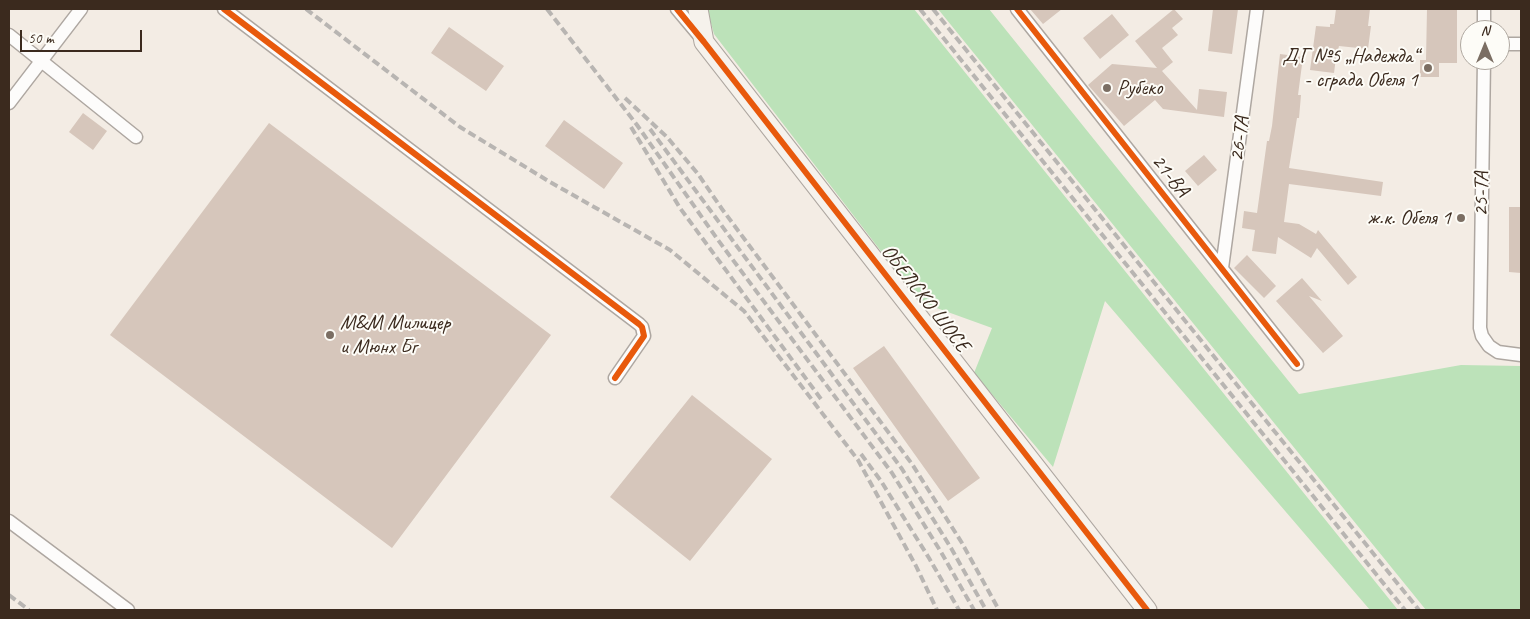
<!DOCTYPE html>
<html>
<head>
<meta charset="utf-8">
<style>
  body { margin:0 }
  #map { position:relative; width:1530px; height:619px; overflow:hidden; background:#f3ece4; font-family:Caveat,sans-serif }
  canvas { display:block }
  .frame { position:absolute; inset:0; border:10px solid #3b2a1e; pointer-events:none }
  .north { position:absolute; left:1460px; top:20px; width:50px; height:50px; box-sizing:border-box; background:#fdfcf7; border:1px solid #afa8a0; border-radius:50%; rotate:0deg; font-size:14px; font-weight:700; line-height:20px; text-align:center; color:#3b2a1e }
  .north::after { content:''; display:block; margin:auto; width:18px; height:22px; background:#7b6e63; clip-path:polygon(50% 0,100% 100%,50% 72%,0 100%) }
  .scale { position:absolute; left:20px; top:30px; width:122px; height:22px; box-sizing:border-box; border:2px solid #3b2a1e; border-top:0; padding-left:6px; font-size:15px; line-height:18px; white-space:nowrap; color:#3b2a1e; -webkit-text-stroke:4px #fdfcf7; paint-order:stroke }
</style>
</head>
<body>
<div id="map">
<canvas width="1530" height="619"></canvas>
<div class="frame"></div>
<div class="north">N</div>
<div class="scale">50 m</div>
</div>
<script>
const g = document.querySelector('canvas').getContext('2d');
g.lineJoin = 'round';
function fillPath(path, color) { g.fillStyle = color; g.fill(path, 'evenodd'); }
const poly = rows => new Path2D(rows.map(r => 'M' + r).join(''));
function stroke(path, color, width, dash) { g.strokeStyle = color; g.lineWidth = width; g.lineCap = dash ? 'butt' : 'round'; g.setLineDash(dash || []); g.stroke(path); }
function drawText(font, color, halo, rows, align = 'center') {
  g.font = font + ' Caveat,sans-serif'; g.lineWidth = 4; g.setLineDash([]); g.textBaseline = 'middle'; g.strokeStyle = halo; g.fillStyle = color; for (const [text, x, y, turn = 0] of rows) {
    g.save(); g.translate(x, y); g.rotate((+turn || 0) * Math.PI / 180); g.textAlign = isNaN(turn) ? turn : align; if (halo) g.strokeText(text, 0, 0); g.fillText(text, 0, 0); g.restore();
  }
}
fillPath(poly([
  [707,9,914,9,1398,610,1370,610,1105,301,1053,467,974,373,992,328,920,302,714,34],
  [938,9,989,9,1299,394,1461,365,1521,366,1521,610,1426,610]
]), '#bce2b9');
fillPath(poly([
  [1030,9,1062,9,1043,24],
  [1174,9,1183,19,1172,28,1178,35,1162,48,1173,62,1162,71,1197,110,1199,89,1227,92,1224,117,1163,109,1155,100,1124,126,1088,85,1112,64,1157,68,1135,41],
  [1213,9,1238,9,1232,54,1208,51],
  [1336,9,1370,9,1368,26,1371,26,1368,49,1339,46,1338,50,1337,50,1334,73,1310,70,1316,26,1330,27,1330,24,1334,24],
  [1427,9,1457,9,1457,63,1439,63,1439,77,1420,77,1420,60,1426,60],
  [1112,14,1129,35,1100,59,1083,38],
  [449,27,504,66,486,91,431,53],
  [1280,54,1303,57,1298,95,1301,95,1299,118,1297,118,1289,168,1383,182,1381,196,1289,184,1284,222,1299,224,1316,234,1318,230,1357,277,1348,285,1317,248,1311,258,1278,237,1276,254,1252,251,1255,230,1242,228,1244,211,1257,213,1267,141,1269,141,1272,126],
  [83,113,107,131,93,150,69,132],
  [564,120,623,163,604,189,545,146],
  [269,123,551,335,392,548,110,335],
  [1204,155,1217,170,1198,186,1185,171],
  [1509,207,1521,207,1521,273,1509,272],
  [1247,255,1276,286,1264,298,1234,268],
  [1302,278,1322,301,1309,296,1343,336,1323,353,1276,301],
  [884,346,980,478,948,501,853,368],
  [692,395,772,459,690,561,610,497]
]), '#d6c6bb');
const street = poly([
  [224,9,639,324,642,327,644,336,615,378],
  [677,9,703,40],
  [1017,9,1297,364],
  [1484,30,1484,9],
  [9,35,136,137],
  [1500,44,1521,44],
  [1484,60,1480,328,1482,336,1489,346,1498,352,1521,355],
  [9,103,81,9],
  [1222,268,1257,9],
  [9,521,128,610]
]);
const secondary = poly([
  [698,9,704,42,1147,610]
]);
stroke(street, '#aea7a1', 15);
stroke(secondary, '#aea7a1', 21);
stroke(street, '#fdfcfb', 12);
stroke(secondary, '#f6f2ec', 19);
stroke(poly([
  [306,9,460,127,550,182,670,250,744,311,858,460,916,566,937,610],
  [547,9,637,125,718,240,892,473,941,552,974,610],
  [920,9,1405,610],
  [933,9,1419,610],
  [625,98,667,137,698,174,722,209,912,464,962,543,999,610],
  [631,127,680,208,821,399],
  [650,129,902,469,951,548,986,610],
  [861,454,881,481,929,558,959,610],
  [9,595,29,610]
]), '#b8b5b2', 4, [8, 4]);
stroke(poly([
  [224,9,639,324,642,327,644,336,615,378],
  [677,9,704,42,1147,610],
  [1017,9,1297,364]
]), '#e8590c', 6);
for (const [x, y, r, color] of [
  [1428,68,5,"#7b6e63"],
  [1107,88,5,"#7b6e63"],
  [1461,218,5,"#7b6e63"],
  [330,335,5,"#7b6e63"]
]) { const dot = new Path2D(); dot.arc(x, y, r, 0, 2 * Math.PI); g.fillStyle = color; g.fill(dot); stroke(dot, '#fdfcf7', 2); }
drawText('21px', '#3b2a1e', '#fdfcf7', [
  ["ДГ №5 „Надежда“",1418,56],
  ["- сграда Обеля 1",1418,80],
  ["Рубеко",1117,88,"left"],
  ["ж.к. Обеля 1",1451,218],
  ["М&M Mилицер",340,323,"left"],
  ["и Мюнх Бг",340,347,"left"]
], 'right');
drawText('21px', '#3b2a1e', '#fdfcf7', [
  ["26-ТА",1240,139,-82],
  ["21-ВА",1170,176,52],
  ["25-ТА",1482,194,-89],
  ["ОБЕЛСКО ШОСЕ",925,299,52]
]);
</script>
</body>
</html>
